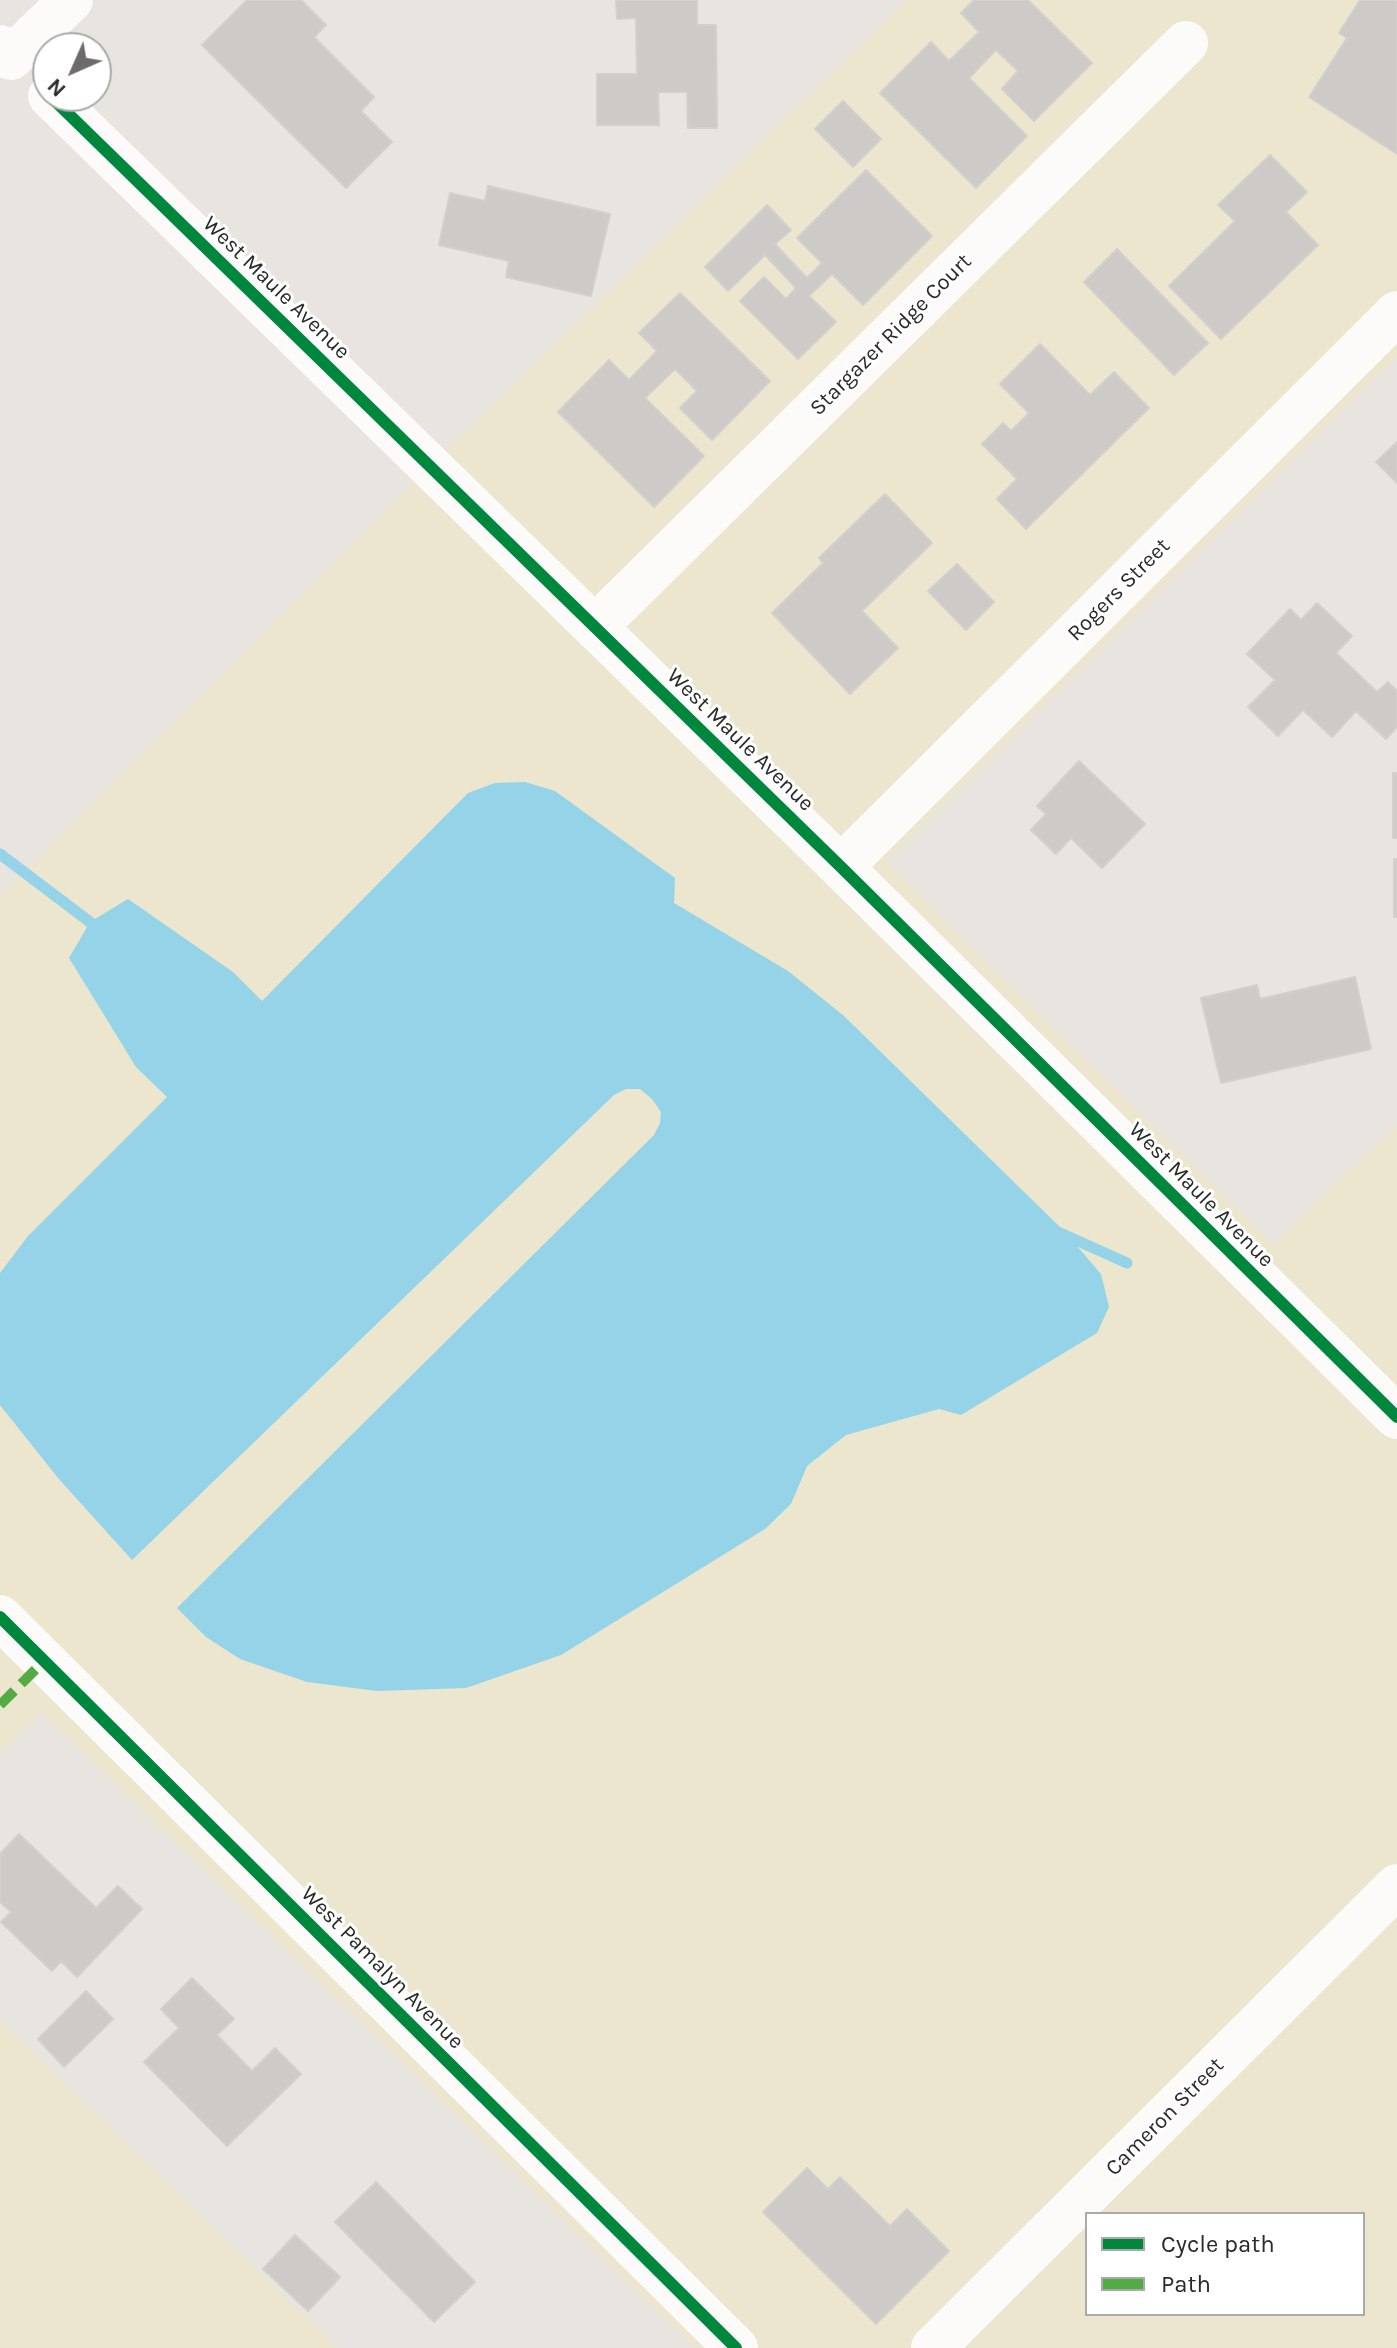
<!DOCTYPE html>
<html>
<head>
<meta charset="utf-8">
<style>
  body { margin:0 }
  #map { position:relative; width:1397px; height:2348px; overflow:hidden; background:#e8e4e0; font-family:Karla,sans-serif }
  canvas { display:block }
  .legend { position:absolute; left:1085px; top:2212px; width:280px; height:104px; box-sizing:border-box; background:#fff; border:2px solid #aaa; margin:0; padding:10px 14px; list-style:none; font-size:24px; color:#2a2a2a }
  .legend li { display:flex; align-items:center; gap:16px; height:40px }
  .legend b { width:40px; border:2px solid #aaa }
  .north { position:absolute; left:32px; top:32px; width:80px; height:80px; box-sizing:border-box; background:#fff; border:2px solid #aaa; border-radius:50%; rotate:225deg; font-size:22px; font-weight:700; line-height:32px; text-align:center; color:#2a2a2a }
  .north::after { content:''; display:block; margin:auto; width:28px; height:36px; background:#6c6b6a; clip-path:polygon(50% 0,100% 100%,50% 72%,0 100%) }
</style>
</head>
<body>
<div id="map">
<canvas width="1397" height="2348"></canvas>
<ul class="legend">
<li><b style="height:10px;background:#00873e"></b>Cycle path</li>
<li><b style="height:10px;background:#53ab44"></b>Path</li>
</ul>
<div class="north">N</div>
</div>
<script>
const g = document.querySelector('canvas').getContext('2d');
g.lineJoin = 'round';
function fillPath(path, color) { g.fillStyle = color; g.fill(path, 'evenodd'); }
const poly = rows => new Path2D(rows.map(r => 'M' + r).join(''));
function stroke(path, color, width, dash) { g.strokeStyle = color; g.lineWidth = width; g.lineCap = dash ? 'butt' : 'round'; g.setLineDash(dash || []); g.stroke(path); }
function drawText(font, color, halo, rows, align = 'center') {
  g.font = font + ' Karla,sans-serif'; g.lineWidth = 6; g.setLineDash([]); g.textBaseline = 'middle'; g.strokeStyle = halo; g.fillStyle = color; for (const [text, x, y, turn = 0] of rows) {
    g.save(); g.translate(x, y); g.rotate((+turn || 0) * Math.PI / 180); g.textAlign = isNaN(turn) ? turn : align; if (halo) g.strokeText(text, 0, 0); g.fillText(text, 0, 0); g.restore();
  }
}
fillPath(poly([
  [906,0,1397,0,1397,357,886,862,1274,1244,1397,1124,1397,2348,695,2348,42,1713,0,1752,0,897,399,497],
  [1087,2214,1363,2214,1363,2314,1087,2314],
  [0,2020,338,2348,0,2348]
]), '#ece6ce');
fillPath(poly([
  [525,782,555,791,675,878,674,903,788,971,844,1016,1064,1231,1101,1274,1109,1307,1097,1333,961,1415,939,1409,846,1435,807,1466,791,1504,765,1529,561,1655,466,1688,377,1691,307,1682,240,1659,206,1637,177,1608,654,1135,660,1123,661,1112,652,1099,640,1089,626,1089,614,1095,132,1560,58,1478,0,1405,0,1273,28,1236,167,1097,136,1067,69,958,90,922,128,899,233,972,262,1001,468,793,495,783]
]), '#95d3e8');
stroke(poly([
  [0,854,90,922],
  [1058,1232,1127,1263]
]), '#95d3e8', 11);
const building = poly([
  [247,0,301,0,326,25,314,37,374,97,361,111,392,142,346,188,202,45,247,0],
  [616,0,697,0,697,25,716,25,717,128,688,128,687,92,658,92,659,125,597,125,597,74,637,74,636,18,617,19,616,0],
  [974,0,1028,0,1092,63,1034,121,1002,89,1018,71,996,50,969,78,1027,136,976,188,880,93,931,42,949,61,979,32,961,13,974,0],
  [1360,0,1397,0,1397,154,1309,97,1347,38,1339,33,1360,0],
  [843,101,881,139,853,167,815,129,843,101],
  [1270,155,1307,192,1286,212,1318,245,1221,339,1169,286,1235,221,1218,205,1270,155],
  [866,170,932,236,863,305,832,274,809,296,836,322,798,359,740,301,764,277,786,299,796,288,765,255,728,291,705,267,767,205,791,230,775,244,807,278,822,263,797,238,866,170],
  [488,186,610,214,591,296,506,277,509,261,439,245,450,193,485,201,488,186],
  [1117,249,1208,343,1174,375,1084,282,1117,249],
  [680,293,770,381,712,440,680,408,697,391,675,369,645,398,704,456,654,507,558,412,609,360,629,380,657,351,639,333,680,293],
  [1040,344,1090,395,1114,372,1149,408,1026,529,997,499,1017,479,982,444,1003,423,1011,431,1029,413,1000,384,1040,344],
  [1397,442,1397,483,1376,462,1397,442],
  [885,494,932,543,862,611,898,648,850,694,772,613,823,563,819,558,885,494],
  [957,564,994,602,966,630,928,591,957,564],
  [1317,603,1352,636,1336,653,1377,692,1388,682,1397,691,1397,727,1386,739,1356,711,1332,737,1303,710,1278,736,1248,707,1275,680,1247,654,1290,609,1301,620,1317,603],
  [1079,761,1145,824,1102,868,1071,838,1056,854,1031,830,1046,814,1037,806,1079,761],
  [1393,773,1397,773,1397,838,1393,838,1393,773],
  [1394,859,1397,859,1397,917,1394,917,1394,859],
  [1355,977,1371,1049,1221,1083,1201,998,1257,985,1260,999,1355,977],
  [19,1834,96,1908,118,1886,142,1909,77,1977,61,1961,52,1971,1,1922,11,1912,0,1902,0,1854,19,1834],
  [192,1978,234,2019,217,2035,252,2071,275,2048,301,2074,227,2146,144,2062,179,2028,161,2009,192,1978],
  [86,1991,113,2019,64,2067,38,2039,86,1991],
  [807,2168,828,2189,840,2177,890,2226,907,2209,949,2251,876,2324,763,2212,807,2168],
  [376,2182,475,2282,434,2322,335,2222,376,2182],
  [295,2235,340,2277,308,2311,263,2269,295,2235]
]);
fillPath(building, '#cdcac7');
stroke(building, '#d3d0cc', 2);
stroke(poly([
  [50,96,841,867,1397,1417],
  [595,627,1186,43],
  [841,867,1397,313],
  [0,1617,736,2348],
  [933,2348,1397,1886]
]), '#fcfbfa', 44);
stroke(poly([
  [0,47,11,58,71,0]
]), '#fcfbfa', 44);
stroke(poly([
  [0,1705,44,1661]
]), '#53ab44', 10, [20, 10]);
stroke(poly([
  [50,96,841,867,1397,1417],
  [0,1617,736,2348]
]), '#00873e', 12);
drawText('22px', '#2a2a2a', '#fff', [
  ["West Maule Avenue",276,288,44],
  ["Stargazer Ridge Court",891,335,-45],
  ["Rogers Street",1119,590,-45],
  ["West Maule Avenue",740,740,44],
  ["West Maule Avenue",1201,1195,45],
  ["West Pamalyn Avenue",382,1968,45],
  ["Cameron Street",1165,2117,-45]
]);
</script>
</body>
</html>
